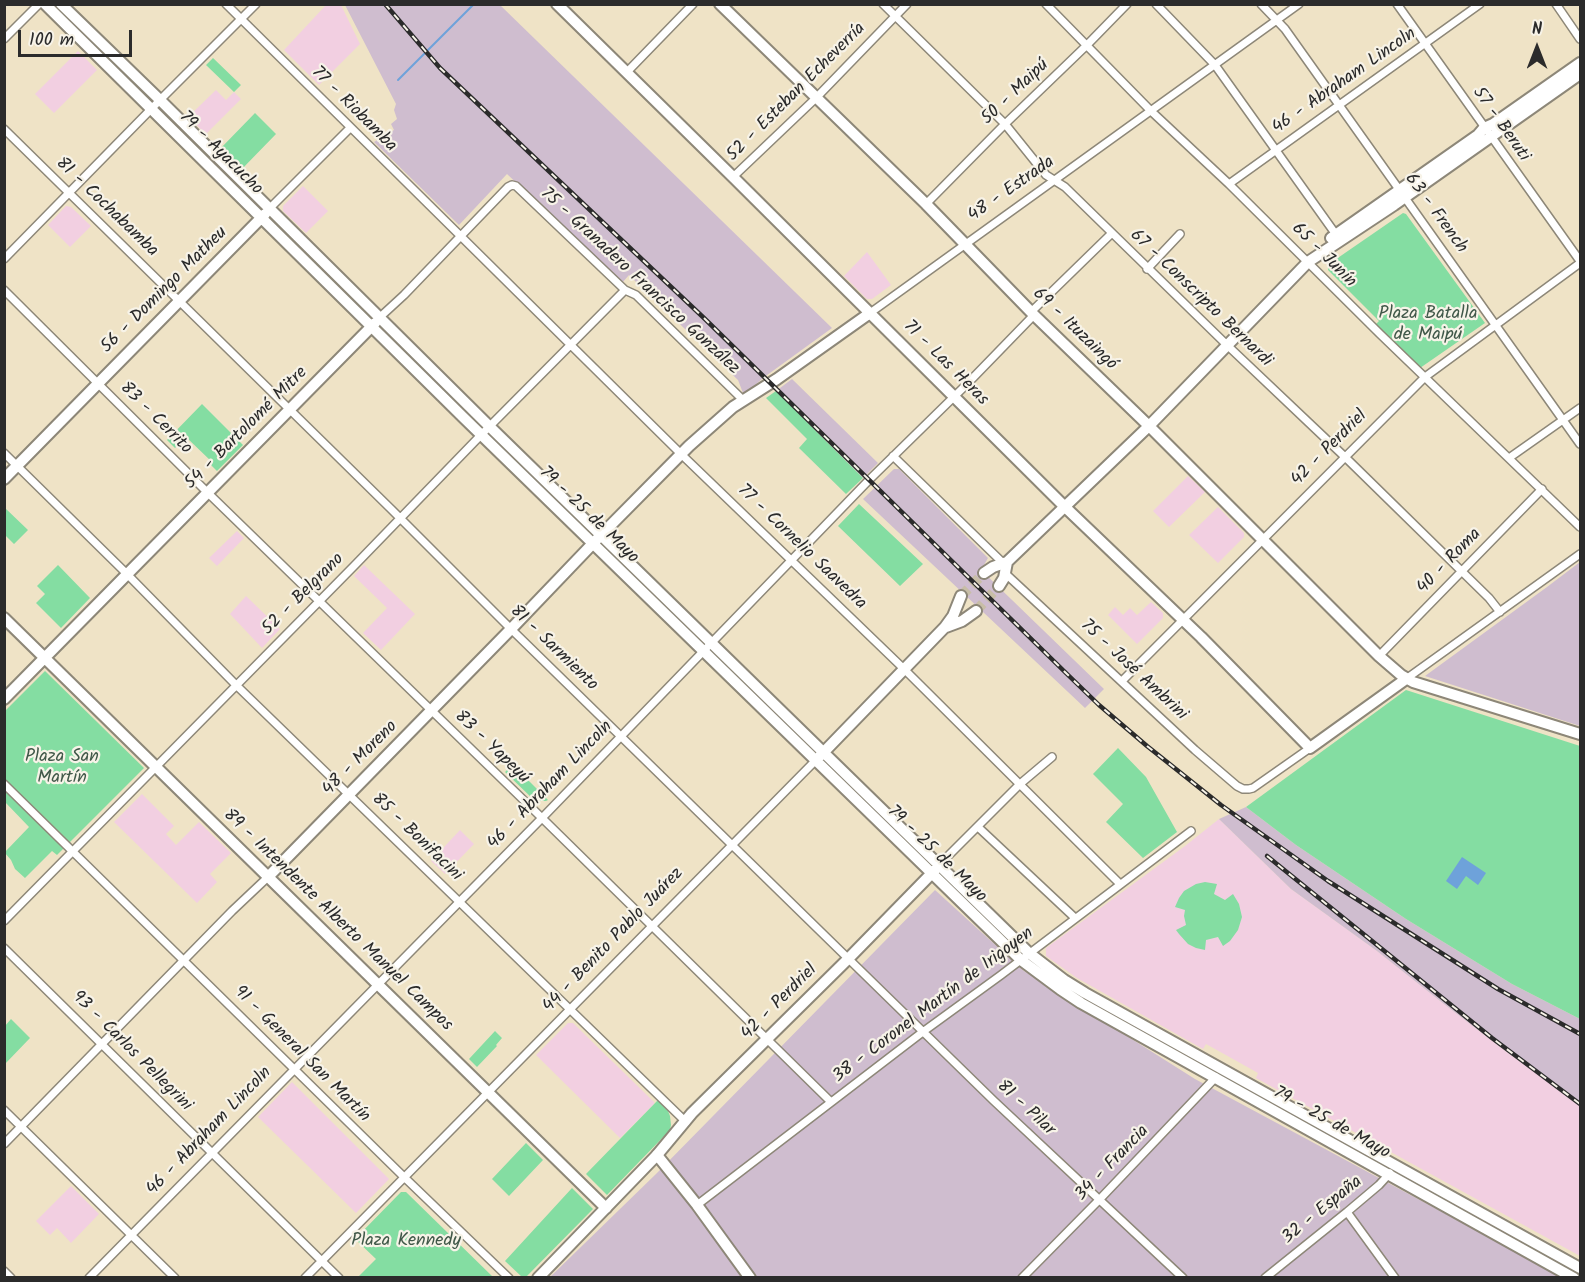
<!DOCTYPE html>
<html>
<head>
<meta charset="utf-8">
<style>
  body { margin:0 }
  #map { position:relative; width:1585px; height:1282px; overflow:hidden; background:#efe3c6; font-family:Kalam,sans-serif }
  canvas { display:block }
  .frame { position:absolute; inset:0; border:6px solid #2b2b2b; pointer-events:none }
  .north { position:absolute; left:1507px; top:18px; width:60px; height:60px; -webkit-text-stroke:4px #f7f3e8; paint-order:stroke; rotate:0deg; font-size:16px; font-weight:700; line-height:24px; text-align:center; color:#2b2b2b }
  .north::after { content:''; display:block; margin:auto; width:21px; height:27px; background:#2b2b2b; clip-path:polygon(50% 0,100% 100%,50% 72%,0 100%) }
  .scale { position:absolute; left:18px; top:30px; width:114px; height:27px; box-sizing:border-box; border:3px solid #2b2b2b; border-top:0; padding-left:8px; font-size:18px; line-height:21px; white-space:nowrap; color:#2b2b2b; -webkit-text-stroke:4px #f7f3e8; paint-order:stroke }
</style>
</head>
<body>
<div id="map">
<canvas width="1585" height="1282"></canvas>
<div class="frame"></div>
<div class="north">N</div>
<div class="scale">100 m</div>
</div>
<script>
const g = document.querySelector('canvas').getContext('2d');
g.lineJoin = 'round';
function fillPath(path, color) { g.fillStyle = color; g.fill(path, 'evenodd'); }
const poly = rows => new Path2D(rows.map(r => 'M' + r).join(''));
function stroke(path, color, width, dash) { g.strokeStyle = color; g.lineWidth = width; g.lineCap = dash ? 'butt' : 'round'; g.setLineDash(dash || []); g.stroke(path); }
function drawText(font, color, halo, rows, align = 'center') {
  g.font = font + ' Kalam,sans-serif'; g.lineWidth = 4.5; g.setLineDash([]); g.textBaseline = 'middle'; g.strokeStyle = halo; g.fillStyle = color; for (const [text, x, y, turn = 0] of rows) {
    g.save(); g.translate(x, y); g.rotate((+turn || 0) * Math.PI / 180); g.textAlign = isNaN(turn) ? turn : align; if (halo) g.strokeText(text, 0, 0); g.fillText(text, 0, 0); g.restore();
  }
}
fillPath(poly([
  [326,5,341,5,360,44,319,85,284,50],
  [78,51,97,70,54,113,35,94],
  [216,90,226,100,234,92,241,99,206,134,188,117],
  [303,186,328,211,306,233,283,211,283,206],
  [66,206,71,207,91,226,70,247,48,225],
  [867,252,891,285,872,299,867,299,844,276],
  [1188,476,1205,492,1169,527,1153,511],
  [1218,507,1244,533,1244,537,1218,563,1189,535],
  [237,531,244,538,217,566,209,558],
  [364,565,415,614,381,650,363,633,387,608,354,576],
  [246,596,280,629,262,648,230,614],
  [1151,602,1163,613,1163,618,1137,644,1108,615,1115,607,1123,615,1130,608,1137,615],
  [142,794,174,826,166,834,176,845,199,822,231,853,210,874,217,882,197,903,114,822],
  [1219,819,1291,889,1377,951,1444,1004,1508,1053,1580,1104,1580,1256,1256,1078,1258,1073,1233,1059,1206,1044,1203,1049,1077,978,1046,956,1046,948,1185,846],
  [460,830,474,844,445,874,431,861],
  [568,1023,573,1023,654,1102,654,1104,620,1138,536,1055],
  [292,1082,389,1179,356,1213,258,1117],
  [71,1186,99,1214,71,1243,57,1228,50,1235,36,1221]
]), '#f2cfe1');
fillPath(poly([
  [345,5,500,5,832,328,763,378,745,394,743,393,738,380,632,278,629,275,622,283,507,174,459,225,374,142,394,130,391,124,397,119,394,110,396,104],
  [792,379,878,463,863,478,776,391],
  [894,469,899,469,988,558,981,570,1104,689,1085,708,863,499],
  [1580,562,1580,726,1425,676,1547,587],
  [1246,807,1296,845,1406,919,1512,984,1580,1019,1580,1104,1508,1053,1444,1004,1377,951,1291,889,1219,819],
  [935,890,1024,971,1195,1079,1563,1277,549,1278,657,1173]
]), '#cfbdcf');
fillPath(poly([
  [213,58,241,85,234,92,206,65],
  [255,113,276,134,241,170,220,149],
  [1403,213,1406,214,1485,323,1420,368,1376,324,1379,321,1328,270,1329,264],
  [776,391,863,478,846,494,799,448,807,439,766,398],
  [202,404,243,445,217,471,210,464,212,462,186,437,175,448,167,440],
  [859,504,923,564,900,586,838,526],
  [4,507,28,530,14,544,5,535],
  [58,565,90,598,61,628,36,603,45,594,37,586],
  [45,671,144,768,57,855,52,851,25,878,15,869,11,860,5,853,5,852,29,827,5,802,4,712],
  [1406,690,1580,746,1580,1019,1512,984,1406,919,1296,845,1246,807],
  [1118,748,1146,777,1177,832,1143,858,1106,822,1123,804,1093,774],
  [512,765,530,782,548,800,546,801,535,801,505,772],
  [1205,882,1217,884,1214,894,1225,900,1233,894,1239,904,1242,917,1238,930,1230,941,1223,946,1218,937,1206,940,1205,950,1196,948,1188,944,1179,934,1176,930,1186,925,1184,916,1185,910,1175,907,1179,898,1184,891,1196,884],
  [11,1019,30,1038,5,1064,5,1026],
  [495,1031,502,1038,496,1045,497,1046,477,1067,469,1059],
  [658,1100,668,1111,670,1116,671,1125,670,1130,607,1195,586,1174],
  [526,1143,543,1160,509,1196,492,1179],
  [572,1188,593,1209,526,1277,522,1277,505,1261],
  [401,1192,406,1192,493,1277,358,1277,376,1259,355,1239]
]), '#84dda2');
fillPath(poly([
  [1462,857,1486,873,1478,885,1466,876,1457,889,1446,881]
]), '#6ea2da');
stroke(poly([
  [398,80,474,4]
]), '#6ea2da', 2);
stroke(poly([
  [961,596,984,573],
  [976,611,999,586]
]), '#c8bea7', 10, [10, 5]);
const street = poly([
  [226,4,681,454,904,669,1120,884],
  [883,4,1005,124,1046,175,1065,187,1228,346,1345,457,1489,598,1500,612],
  [1046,4,1151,111,1229,184,1380,334,1580,527],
  [1156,4,1215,65,1337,236],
  [1261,4,1285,29,1580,444],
  [1397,4,1580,261],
  [1556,4,1580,39],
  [4,39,39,4],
  [627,72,693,4],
  [4,129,391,509,511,629,994,1101,1183,1278],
  [733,177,816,98,907,4],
  [1229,184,1480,4],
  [926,204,1005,124,1087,45,1127,4],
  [269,209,350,128],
  [4,259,160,100,256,4],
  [1147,269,1180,234],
  [4,290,208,493,542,818,831,1102],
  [1031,312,1111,234],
  [870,313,1299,4],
  [379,318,404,295,508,187,512,185,516,186,625,290,636,295,743,400],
  [4,453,127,574,236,685,686,1122],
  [893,456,1003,563],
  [1509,458,1580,408],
  [1005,571,1007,575,1195,750,1237,786,1243,789,1249,789,1253,788,1310,748],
  [1379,656,1542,489],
  [1406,679,1580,554],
  [1122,681,1425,377,1580,263],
  [4,784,404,1177,509,1278],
  [978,827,1075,918],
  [939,865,1020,784,1052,757],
  [4,921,354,566,481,435,625,290],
  [4,948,339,1278],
  [4,1110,175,1278],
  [4,1144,232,911,268,877],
  [697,1205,924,1031,1001,975,1191,831],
  [1347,1212,1395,1278],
  [4,1271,11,1278],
  [89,1278,542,818,869,480,966,385,1034,315],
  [305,1278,816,760],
  [1022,1278,1099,1200,1216,1077],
  [1265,1278,1347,1212,1379,1185,1390,1173]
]);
const secondary = poly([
  [45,4,464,418,1021,960,1060,989,1081,1003,1574,1278],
  [61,4,160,100,489,426,1029,953,1064,980,1085,993,1580,1268],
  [557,4,733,177,1064,506,1201,637,1310,748,1406,679],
  [720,4,926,204,1034,315,1149,426,1379,656,1401,675,1413,682,1580,734],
  [1331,238,1478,135,1484,128,1493,124,1580,63],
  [4,479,265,214],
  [984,573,993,567,1007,562,1149,426,1308,262,1394,205,1580,74],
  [999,586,1004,578,1007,562],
  [4,618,606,1208],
  [946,627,962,621,976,611],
  [4,699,375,323],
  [820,756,945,627,953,616,961,596],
  [268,877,511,629,601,535,689,446,733,407,777,379,870,313],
  [657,1155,692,1113,848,959,935,870]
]);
const primary = poly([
  [538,1278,657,1155,697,1205,750,1278]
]);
stroke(street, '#8d8778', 10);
stroke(secondary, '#8d8778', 14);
stroke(primary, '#8d8778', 14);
stroke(street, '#fff', 7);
stroke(secondary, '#fff', 10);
stroke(primary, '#fff', 10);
const rail = poly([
  [385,4,440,68,705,319,1067,674,1099,705,1147,746,1221,805,1328,881,1498,989,1580,1034],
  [1267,856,1492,1038,1580,1104]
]);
stroke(rail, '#2b2b2b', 4.5);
stroke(rail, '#f7f3e8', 2, [7]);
drawText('18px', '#2b2b2b', '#f7f3e8', [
  ["46 - Abraham Lincoln",1345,82,-35],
  ["52 - Esteban Echeverría",797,93,-45],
  ["50 - Maipú",1016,93,-44],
  ["77 - Riobamba",353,110,45],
  ["57 - Beruti",1500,125,55],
  ["79 - Ayacucho",220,154,45],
  ["48 - Estrada",1012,190,-35],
  ["81 - Cochabamba",106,208,44],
  ["63 - French",1435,214,54],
  ["65 - Junín",1323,256,45],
  ["75 - Granadero Francisco González",639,282,43],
  ["56 - Domingo Matheu",165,291,-45],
  ["67 - Conscripto Bernardi",1200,299,44],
  ["69 - Ituzaingó",1074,330,44],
  ["71 - Las Heras",945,364,45],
  ["83 - Cerrito",155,419,45],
  ["54 - Bartolomé Mitre",247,429,-45],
  ["42 - Perdriel",1330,449,-45],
  ["79 - 25 de Mayo",588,516,44],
  ["77 - Cornelio Saavedra",801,548,44],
  ["40 - Roma",1450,562,-46],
  ["52 - Belgrano",304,595,-45],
  ["81 - Sarmiento",553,649,44],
  ["75 - José Ambrini",1133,671,43],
  ["83 - Yapeyú",491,748,44],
  ["48 - Moreno",361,759,-45],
  ["46 - Abraham Lincoln",551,786,-46],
  ["85 - Bonifacini",416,838,44],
  ["79 - 25 de Mayo",936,855,44],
  ["89 - Intendente Alberto Manuel Campos",337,921,44],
  ["44 - Benito Pablo Juárez",614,941,-46],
  ["42 - Perdriel",780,1003,-45],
  ["38 - Coronel Martín de Irigoyen",934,1006,-37],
  ["93 - Carlos Pellegrini",131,1052,45],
  ["91 - General San Martín",301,1055,45],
  ["81 - Pilar",1025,1109,43],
  ["79 - 25 de Mayo",1331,1124,29],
  ["46 - Abraham Lincoln",210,1132,-46],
  ["34 - Francia",1113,1164,-46],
  ["32 - España",1323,1211,-39]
]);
drawText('18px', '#415849', '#f7f3e8', [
  ["Plaza Batalla",1428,315],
  ["de Maipú",1428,336],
  ["Plaza San",62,758],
  ["Martín",62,779],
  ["Plaza Kennedy",406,1242]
]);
</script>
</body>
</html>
